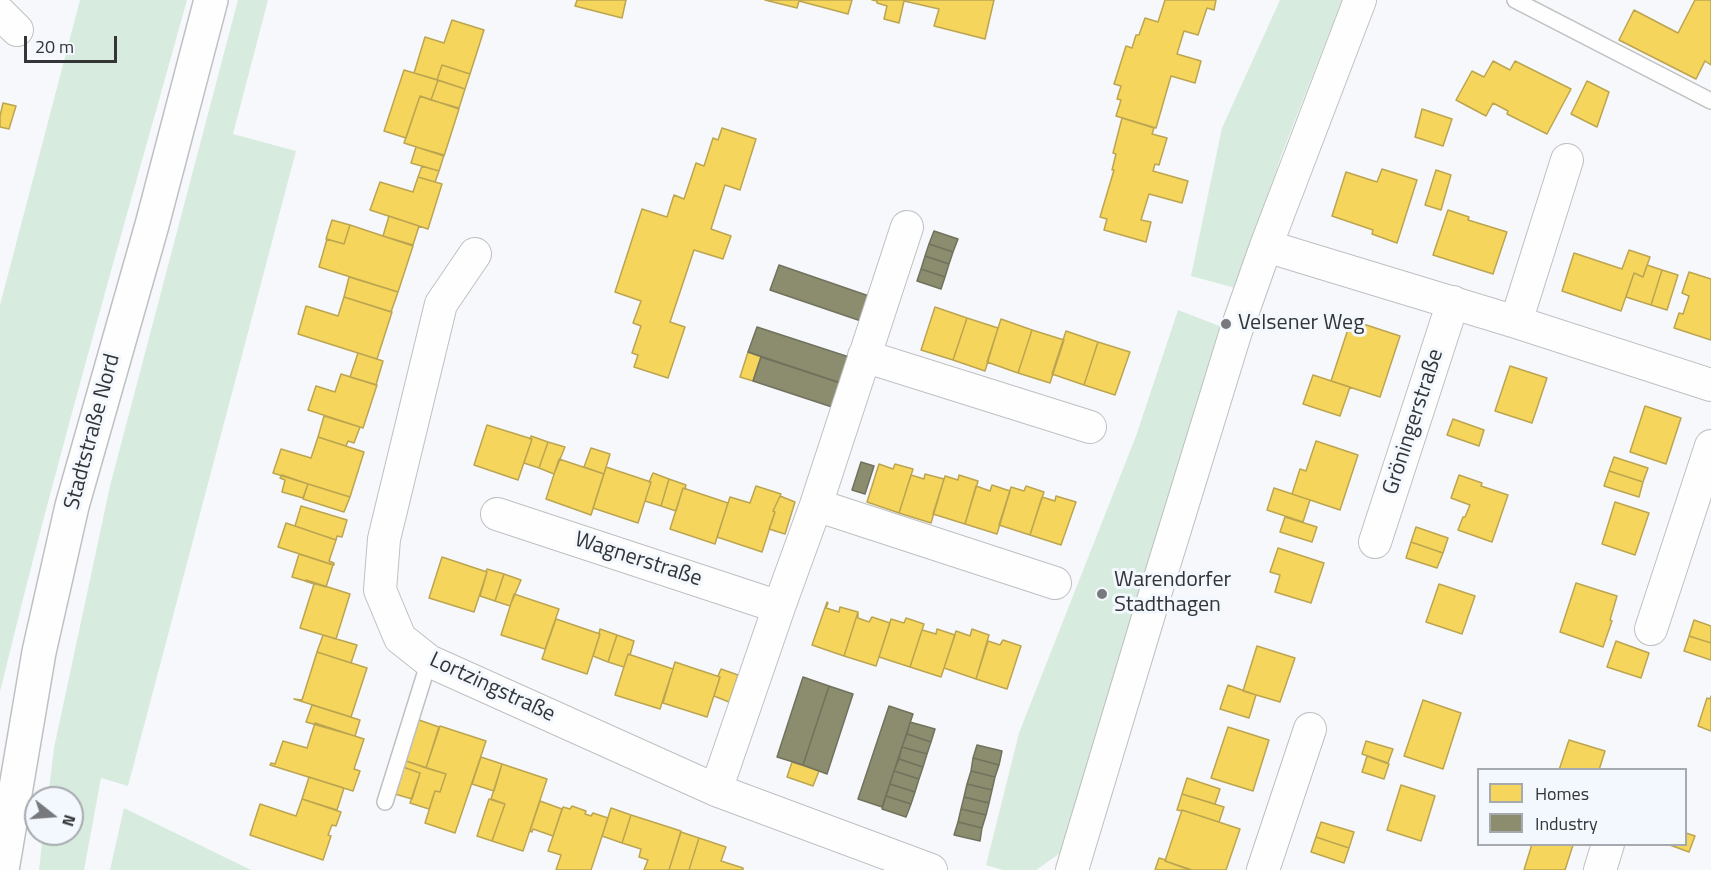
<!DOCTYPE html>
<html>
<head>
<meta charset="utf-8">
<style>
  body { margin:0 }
  #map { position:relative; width:1711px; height:870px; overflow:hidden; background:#f6f8fb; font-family:"Titillium Web",sans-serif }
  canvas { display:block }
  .legend { position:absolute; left:1477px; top:768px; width:210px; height:78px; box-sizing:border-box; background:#f3f8fe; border:2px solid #a6aaae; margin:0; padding:8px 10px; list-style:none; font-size:18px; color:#333537 }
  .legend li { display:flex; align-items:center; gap:12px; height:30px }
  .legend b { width:30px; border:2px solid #a6aaae }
  .north { position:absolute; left:24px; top:786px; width:60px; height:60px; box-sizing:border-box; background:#f3f8fe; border:2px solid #a6aaae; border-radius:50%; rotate:107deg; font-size:16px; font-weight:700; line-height:24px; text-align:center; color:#333537 }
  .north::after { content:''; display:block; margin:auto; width:21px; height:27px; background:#77797c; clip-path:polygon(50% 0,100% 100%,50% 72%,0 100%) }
  .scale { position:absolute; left:24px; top:36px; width:93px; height:27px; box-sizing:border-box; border:3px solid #333537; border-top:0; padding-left:8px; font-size:18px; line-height:21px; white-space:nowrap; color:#333537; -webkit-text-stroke:4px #f3f8fe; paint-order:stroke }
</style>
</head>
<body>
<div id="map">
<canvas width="1711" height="870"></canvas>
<ul class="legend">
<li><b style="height:16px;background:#f6d55c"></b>Homes</li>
<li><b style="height:16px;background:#8c8c6e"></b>Industry</li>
</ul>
<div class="north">N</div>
<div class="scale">20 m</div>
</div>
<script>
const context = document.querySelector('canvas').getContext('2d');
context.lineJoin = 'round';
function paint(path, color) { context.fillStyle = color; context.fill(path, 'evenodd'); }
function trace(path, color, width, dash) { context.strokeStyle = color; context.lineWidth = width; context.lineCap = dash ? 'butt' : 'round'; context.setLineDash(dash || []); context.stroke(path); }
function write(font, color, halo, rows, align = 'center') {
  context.font = font + ' "Titillium Web",sans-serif'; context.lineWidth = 6; context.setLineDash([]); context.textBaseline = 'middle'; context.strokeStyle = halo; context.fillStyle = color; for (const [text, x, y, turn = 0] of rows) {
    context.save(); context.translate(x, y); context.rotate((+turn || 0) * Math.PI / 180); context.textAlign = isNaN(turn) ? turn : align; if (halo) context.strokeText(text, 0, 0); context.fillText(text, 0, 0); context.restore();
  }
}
const green = new Path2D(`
  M80,0h107c-64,230 -131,460 -187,692v-387z
  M238,0h30l-35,134 63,17 -168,635 -27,-8 -17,92h-45l4,-36h29v-36h-24l6,-50 56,-262z
  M1280,0h62l-61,156 -42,133 -48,-13 31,-148z
  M1178,310l44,17 -156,522 -30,21h-33l-17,-5 33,-132 117,-297z
  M124,808l127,62h-141z`);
const homes = new Path2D(`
  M577,0h49l-4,18 -47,-12z
  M765,0h87l-4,14 -49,-13 -2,7z
  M872,0h122l-9,39 -51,-13 5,-17 -35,-8 -5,22 -15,-4 3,-13 -10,-3v-2z
  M1165,0h51l-2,10 -7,-2 -9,27 -14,-4 -7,23 24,7 -6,22 -24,-7 -15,52 -40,-12 5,-16 -4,-1 4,-13 -7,-2 12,-38 6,2 4,-13h3l6,-17 13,4z
  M1695,0h16v65l-6,-4 -9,18 -77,-39 15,-30 44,23z
  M452,20l32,10 -14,44 -28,-9 -5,15 -23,-7 11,-36 19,6z
  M1493,61l17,9 5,-9 56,28 -24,45 -40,-20 1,-3 -15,-8 -7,13 -30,-16 16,-29 12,6z
  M442,65l28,9 -5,15 -28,-9z
  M404,70l34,10 -7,20 -11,-4 -14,42 -22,-7z
  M438,80l27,9 -6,19 -28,-8z
  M1587,81l22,11 -12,35 -26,-13z
  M420,96l39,13 -15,47 -40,-13z
  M3,103l13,3 -7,23 -9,-2v-11z
  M1422,109l30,10 -9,27 -28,-9z
  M1122,118l32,10 -2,6 15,4 -8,27 -4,-1 -2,7 35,10 -6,22 -33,-9 -8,26 10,2 -5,20 -42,-12 3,-11 -7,-2 14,-47h-2l4,-16 -3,-1z
  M722,128l34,11 -16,51 -15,-5 -14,44 20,7 -8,23 -29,-9 -24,72 15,5 -17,51 -34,-11 4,-12 -6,-2 9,-27 -8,-3 8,-22 -26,-9 27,-83 25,8 7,-22 10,4 12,-36 8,3 9,-28 5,2z
  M416,147l28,8 -5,16 -28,-8z
  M422,166l17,5 -4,11 -17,-5z
  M1382,169l35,11 -20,63 -25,-9 1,-4 -41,-14 14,-44 31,10z
  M1436,170l15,5 -10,35 -16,-5z
  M418,177l24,7 -14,45 -58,-19 10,-28 33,10z
  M1448,210l21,7 -1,3 39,12 -14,42 -60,-19z
  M389,216l30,10 -6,19 -30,-9z
  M332,220l18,5 -6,19 -18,-5z
  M350,225l63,21 -15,46 -79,-25 8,-28 17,5z
  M1629,250l21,7 -7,20 -9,-4 -13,38 -59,-20 12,-38 48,16z
  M1647,265l15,5 -11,35 -25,-8 8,-24 9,4z
  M1662,270l16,5 -11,35 -16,-5z
  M1689,272l22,7v61l-37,-12 5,-15 4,1 6,-18 -7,-3z
  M349,277l49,15 -7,20 -47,-15z
  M344,297l48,15 -15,47 -79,-25 8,-28 32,10z
  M935,307l32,11 -14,42 -32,-10z
  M967,318l31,10 -13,43 -32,-11z
  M1001,319l31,11 -14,43 -31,-11z
  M1351,320l49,16 -20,61 -49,-16z
  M1032,330l32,10 -14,43 -32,-10z
  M1066,331l32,11 -14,43 -32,-11z
  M1098,342l32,10 -15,43 -31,-10z
  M748,352l13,5 -8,24 -13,-4z
  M358,353l25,8 -7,24 -26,-8z
  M1510,366l37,12 -15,45 -37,-12z
  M341,374l36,11 -14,43 -55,-18 8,-24 19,6z
  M1313,375l37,12 -10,29 -37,-12z
  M1645,406l36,12 -15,46 -36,-12z
  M324,416l36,11 -6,16 -6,-2 -2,5 -28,-9z
  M1453,419l31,11 -5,16 -32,-11z
  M487,425l45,14 -14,41 -44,-15z
  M531,436l17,6 -9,26 -15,-5 8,-24h-2z
  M318,437l46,15 -14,45 -77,-24 8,-24 30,9z
  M1316,441l42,14 -18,55 -48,-16 8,-25 6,2z
  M548,442l17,5 -11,27 -15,-6z
  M591,448l19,6 -6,20 -20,-7z
  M1614,457l34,11 -5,14 -34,-11z
  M559,459l45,15 -13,41 -45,-16z
  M879,464l14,5 2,-5 18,5 -14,44 -32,-11z
  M606,467l45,15 -13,41 -45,-15z
  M1609,471l34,11 -4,15 -35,-11z
  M653,473l16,6 -8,27 -16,-5 6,-19h-2z
  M925,474l19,5 -13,44 -32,-10 12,-38 13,4z
  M282,475l26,9 -5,14 -21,-6 3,-12 -5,-2z
  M959,475l19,6 -13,43 -32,-10 12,-38 13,4z
  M1459,475l23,8 -1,3 27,9 -16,47 -34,-12 5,-13h2l5,-12 -19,-7z
  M669,479l17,6 -1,4 -2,-1 -7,23 -15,-5z
  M308,484l42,13 -6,15 -41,-13z
  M992,485l18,6 -13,43 -32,-10 11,-38 14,5z
  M756,486l25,8 -8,17 2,1 -13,40 -45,-15 13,-40 20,6z
  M1026,486l18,6 -14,43 -31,-10 12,-38 13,4z
  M683,488l45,15 -13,41 -45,-15z
  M1274,488l36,12 -7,22 -36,-12z
  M780,496l15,6 -10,32 -16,-5 6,-17 -2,-1z
  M1056,496l20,6 -15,43 -31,-10 12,-38 13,4z
  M1615,502l34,11 -14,42 -33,-11z
  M301,506l46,14 -5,17 -5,-1 -1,4 -41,-14z
  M1285,517l32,10 -5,15 -32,-10z
  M286,523l50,17 -7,21 5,2v2l-56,-18z
  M1416,527l32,11 -5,15 -32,-11z
  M1411,542l32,11 -6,15 -31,-10z
  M1278,548l46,15 -13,40 -36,-11 5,-17 -10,-3z
  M299,554l34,11 -7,22 -34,-10z
  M442,557l45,15 -13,40 -45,-14z
  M487,569l17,5 -9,27 -15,-5 7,-24 -1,-1z
  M504,574l17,6 -11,26 -15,-5z
  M306,580l44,14 -14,45 -36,-11 14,-44 -9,-3z
  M1576,583l41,13 -7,24 2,1 -9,26 -43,-15z
  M1439,584l36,12 -13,38 -36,-12z
  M514,594l45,15 -14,40 -44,-14z
  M827,602l1,1 -2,5 13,4 1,-5 18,5 -14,44 -32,-11z
  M858,612v6l11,4 3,-5 18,6 -14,43 -32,-10z
  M906,618l18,6 -14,43 -31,-10 12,-38 13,4z
  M556,619l44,15 -13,40 -45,-15z
  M1694,620l17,6v17l-22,-7z
  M600,629l17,6 -9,27 -15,-6 7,-22 -1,-1z
  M937,629l18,6 -14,42 -31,-10 12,-37 14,4z
  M972,629l17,6 -13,44 -32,-11 12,-37 14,5z
  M323,635l34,10 -6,18 -34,-11z
  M617,635l17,6 -4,14 -2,-1 -4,13 -16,-5z
  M1689,636l22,7v17l-27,-9z
  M1003,640l18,6 -14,43 -31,-10 12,-38 12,4z
  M1616,641l33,12 -8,25 -34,-11z
  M1257,646l38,12 -15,44 -37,-11z
  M317,652l50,16 -16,49 -57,-18 8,1z
  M628,654l45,15 -13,40 -45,-14z
  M675,662l45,15 -13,40 -44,-14z
  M721,669l17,6 -9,27 -15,-6 6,-19 -2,-1z
  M1228,685l28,10 -7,23 -29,-9z
  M1711,696v35l-13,-5 9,-28 3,1z
  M1423,700l38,13 -18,56 -39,-13z
  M312,705l48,15 -5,16 -49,-14z
  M419,720l20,7 -13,41 -20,-7z
  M315,723l49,16 -10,30 6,2 -7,20 -83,-26 1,-2 4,1 8,-23 24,7z
  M440,726l46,15 -31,92 -30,-10 10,-32 5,1 6,-18 -20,-6z
  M1228,727l41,13 -16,51 -42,-13z
  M1569,740l36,11 -6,19h-40z
  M1366,741l27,8 -5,14 -26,-9z
  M1367,756l22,8 -5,15 -22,-7z
  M481,757l21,7 -8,27 -22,-7z
  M406,761l40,13 -6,18 -5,-1 -6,18 -19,-6 10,-30 -17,-6z
  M792,762l27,9 -6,15 -26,-9z
  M502,764l45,15 -24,72 -31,-10 13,-37 -14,-5z
  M403,767l17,6 -8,26 -17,-5z
  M309,777l35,11 -7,22 -35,-11z
  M1187,778l33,11 -5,15 -33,-10z
  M1401,785l34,11 -14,45 -34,-11z
  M1182,794l42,13 -5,15 -37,-12v1l-5,-1z
  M302,799l39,13 -5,14 -4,-1 -4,10 3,1 -8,24 -73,-25 10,-31 36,12z
  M489,799l16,5 -13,37 -15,-5z
  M540,801l22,8 -9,27 -20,-7 -1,3 -2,-1z
  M572,806l14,5 -1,3 6,2 2,-3 15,5 -17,52h-35l5,-15 -13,-4 15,-44 7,2z
  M611,808l20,7 -9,28 -20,-7z
  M1182,810l58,19 -14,41h-34l-27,-9z
  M631,815l50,16 -12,39h-25l4,-10 -9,-3 2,-8 -19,-6z
  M1321,822l33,10 -5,16 -33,-11z
  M681,832l18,6 -10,32h-20z
  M1686,833l9,3 -6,16 -22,-8h19z
  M1316,837l33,11 -5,15 -33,-11z
  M699,838l27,9 -5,14 22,7v2h-54z
  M1532,844l41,1 -8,25h-41z
  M1159,858l7,2 -1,1 25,9h-35z`);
const industry = new Path2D(`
  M934,231l24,8 -5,13 -24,-8z
  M929,244l24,8 -4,12 -24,-8z
  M925,256l24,8 -4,13 -24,-8z
  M779,265l90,31 -8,25 -91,-31z
  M921,269l24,8 -4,12 -24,-8z
  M757,327l92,30 -8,26 -93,-31z
  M761,357l79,26 -8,24 -79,-26z
  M861,462l13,4 -9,28 -13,-4z
  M803,677l26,9 -26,79 -26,-8z
  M829,686l24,8 -26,80 -24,-9z
  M889,706l24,8 -31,93 -24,-8z
  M910,722l25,7 -4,13 -24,-8z
  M907,734l24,8 -4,12 -25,-7z
  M977,745l25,6 -3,14 -26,-7z
  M902,747l25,7 -4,13 -24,-8z
  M973,758l26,7 -4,12 -24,-6z
  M899,759l24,8 -4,12 -25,-8z
  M894,771l25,8 -4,13 -25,-8z
  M971,771l24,6 -3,13 -25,-6z
  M890,784l25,8 -4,12 -25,-8z
  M967,784l25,6 -3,13 -25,-6z
  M886,796l25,8 -5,13 -24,-8z
  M964,797l25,6 -3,12 -25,-6z
  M961,809l25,6 -4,13 -24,-6z
  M958,822l24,6 -2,13 -26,-6z`);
const lane = new Path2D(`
  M1515,0l196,101
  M385,802l44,-141`);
const street = new Path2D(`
  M0,13l17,17
  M1266,246l250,76 195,63
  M475,254l-34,50 -57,235 -4,51 20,48 29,23 287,129 215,80
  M1516,322l51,-162
  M864,356l226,71
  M816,505l239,78
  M497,514l282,93
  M1375,542l78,-240
  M1651,629l60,-183
  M716,790l63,-183 37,-102 91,-278
  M1072,870l84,-279 80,-260 30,-85 94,-246
  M1263,870l47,-141
  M1600,870l8,-26`);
const secondary = new Path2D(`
  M2,870l37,-218 33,-146 80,-281 59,-225`);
const markers = [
  [1226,324,6,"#77797c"],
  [1102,594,6,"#77797c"]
];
const poiNames = [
  ["Velsener Weg",1238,324],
  ["Warendorfer",1114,581],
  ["Stadthagen",1114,606]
];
const streetNames = [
  ["Gröningerstraße",1414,422,-72],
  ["Stadtstraße Nord",93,432,-75],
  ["Wagnerstraße",638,560,18],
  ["Lortzingstraße",492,688,25]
];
paint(green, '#d7ecde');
paint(homes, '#f6d55c');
trace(homes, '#bca551', 1.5);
paint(industry, '#8c8c6e');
trace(industry, '#71725e', 1.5);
trace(lane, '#bec0c2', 18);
trace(street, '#bec0c2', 34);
trace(secondary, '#bec0c2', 36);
trace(lane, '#fefefe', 15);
trace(street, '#fefefe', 32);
trace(secondary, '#fefefe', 33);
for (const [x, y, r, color] of markers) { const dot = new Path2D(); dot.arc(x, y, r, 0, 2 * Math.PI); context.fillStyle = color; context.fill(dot); trace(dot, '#f3f8fe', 2); }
write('22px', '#333537', '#f3f8fe', poiNames, 'left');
write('22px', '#333537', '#f3f8fe', streetNames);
</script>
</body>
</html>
